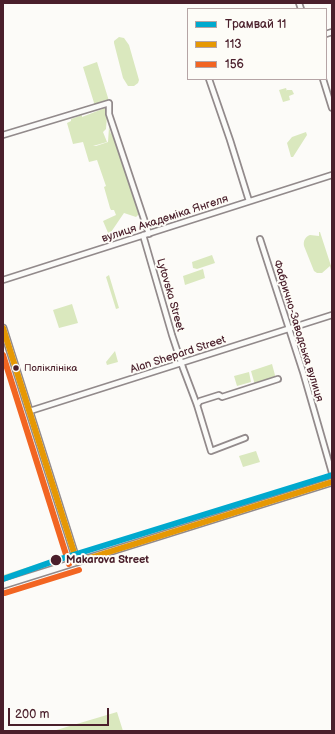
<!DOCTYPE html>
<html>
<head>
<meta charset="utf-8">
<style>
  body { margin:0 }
  #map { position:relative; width:335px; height:734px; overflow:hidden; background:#fcfbf8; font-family:"Balsamiq Sans",sans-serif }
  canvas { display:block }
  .frame { position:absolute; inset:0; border:4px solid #4a1f2b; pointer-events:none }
  .legend { position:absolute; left:187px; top:8px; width:140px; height:72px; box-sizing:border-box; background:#fdfcf7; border:1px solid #b5a4a5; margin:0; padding:5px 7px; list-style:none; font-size:12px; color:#4a1f2b }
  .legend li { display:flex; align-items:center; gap:8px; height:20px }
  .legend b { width:20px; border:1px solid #b5a4a5 }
  .scale { position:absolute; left:8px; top:708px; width:101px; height:18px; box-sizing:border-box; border:2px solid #4a1f2b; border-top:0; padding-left:5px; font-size:12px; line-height:14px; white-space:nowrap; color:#4a1f2b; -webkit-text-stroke:3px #fdfcf7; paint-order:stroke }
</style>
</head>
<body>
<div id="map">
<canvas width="335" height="734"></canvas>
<div class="frame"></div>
<ul class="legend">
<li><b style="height:5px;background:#00a9ce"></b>Трамвай 11</li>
<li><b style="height:5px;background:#e69804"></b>113</li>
<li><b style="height:5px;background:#f26522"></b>156</li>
</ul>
<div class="scale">200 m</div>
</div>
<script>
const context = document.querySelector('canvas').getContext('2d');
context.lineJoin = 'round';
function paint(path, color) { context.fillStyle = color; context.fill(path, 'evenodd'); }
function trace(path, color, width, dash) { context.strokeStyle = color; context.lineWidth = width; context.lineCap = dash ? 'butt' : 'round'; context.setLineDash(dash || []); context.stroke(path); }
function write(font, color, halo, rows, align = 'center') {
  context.font = font + ' "Balsamiq Sans",sans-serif'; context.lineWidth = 4; context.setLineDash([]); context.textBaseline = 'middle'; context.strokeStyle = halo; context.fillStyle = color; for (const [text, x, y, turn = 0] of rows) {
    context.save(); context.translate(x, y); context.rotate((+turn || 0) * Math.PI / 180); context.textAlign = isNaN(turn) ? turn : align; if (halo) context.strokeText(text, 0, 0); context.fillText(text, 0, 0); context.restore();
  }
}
const green = new Path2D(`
  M119,37l5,1 5,7 10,35 -1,3 -4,3h-6l-5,-8 -9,-35v-2z
  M97,62l12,39 -14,5 -12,-39z
  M286,88l1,3v-1h5l2,4 -5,2 1,4 -7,2 -4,-12z
  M105,108l2,8 -1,13 -3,3 4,10 -14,4h3l12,-4 1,-15 2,7 1,-1 3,6 24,75 -3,3 -12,-4 -15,22 -6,-14 13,-6 -2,-5h-3l-1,-2 -6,-21 2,-1 -9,-26 -8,2 -6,-20 -10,2 -6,-21 4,-2v-2l11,-4v2z
  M306,132l1,3 -14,22h-2l-4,-14 5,-6z
  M319,232h1l12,37v5l-2,-8 -8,7h-5l-3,-2 -10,-25c-1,-5 1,-9 6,-11l9,1z
  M212,255l3,8 -18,6 -4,-1 -1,-6z
  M203,269l2,9 -20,7 -2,-9z
  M109,275l10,33 -3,1 -10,-32z
  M72,304l6,19 -19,5 -6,-18z
  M115,351l3,11 -11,3 -1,-3z
  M272,364l4,15 -21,6 -4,-14z
  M249,372l2,10 -14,4 -3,-10z
  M256,451l4,11 -17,5 -4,-11z
  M57,558l1,1 -55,18v-2z
  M117,712l6,19h-70z`);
const minor = new Path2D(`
  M299,3l2,6
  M326,34l6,-2
  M209,79l21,61 19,61
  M323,79l9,29
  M3,135l106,-32v11l40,120
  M143,235l29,100 11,33 14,37 14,46 34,-13
  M260,239l43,133 29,101
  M3,280l329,-105
  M197,405l3,-4 19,-6 3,2 56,-18
  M30,411l302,-96`);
const major = new Path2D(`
  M3,328l74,234
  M3,585l329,-103`);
const bus1 = new Path2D(`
  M3,328l74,234
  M77,562l255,-80`);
const bus2 = new Path2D(`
  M3,355l66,209
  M5,593l74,-23`);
const tram1 = new Path2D(`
  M3,579l54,-19 275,-85`);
const markers = [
  [16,368,3.5,"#4a1f2b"],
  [56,560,6,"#4a1f2b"]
];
const busNames = [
  ["Поліклініка",24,368]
];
const streetNames = [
  ["вулиця Академіка Янгеля",165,219,-18],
  ["Lytovska Street",170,295,74],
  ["Фабрично-Заводська вулиця",298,331,73],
  ["Alan Shepard Street",178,355,-18]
];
const stopNames = [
  ["Makarova Street",66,560]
];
paint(green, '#dae8be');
trace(minor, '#928a8b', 8);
trace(major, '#928a8b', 9);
trace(minor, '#fbfbf9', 4.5);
trace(major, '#fbfbf9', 6);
trace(bus1, '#e69804', 6);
trace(bus2, '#f26522', 6);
trace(tram1, '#00a9ce', 6);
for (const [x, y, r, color] of markers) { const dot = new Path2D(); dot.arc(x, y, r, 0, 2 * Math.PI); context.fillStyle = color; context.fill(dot); trace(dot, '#fdfcf7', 1.5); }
write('10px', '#4a1f2b', '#fdfcf7', busNames, 'left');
write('11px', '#4a1f2b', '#fdfcf7', streetNames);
write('bold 11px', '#4a1f2b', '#fdfcf7', stopNames, 'left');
</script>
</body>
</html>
